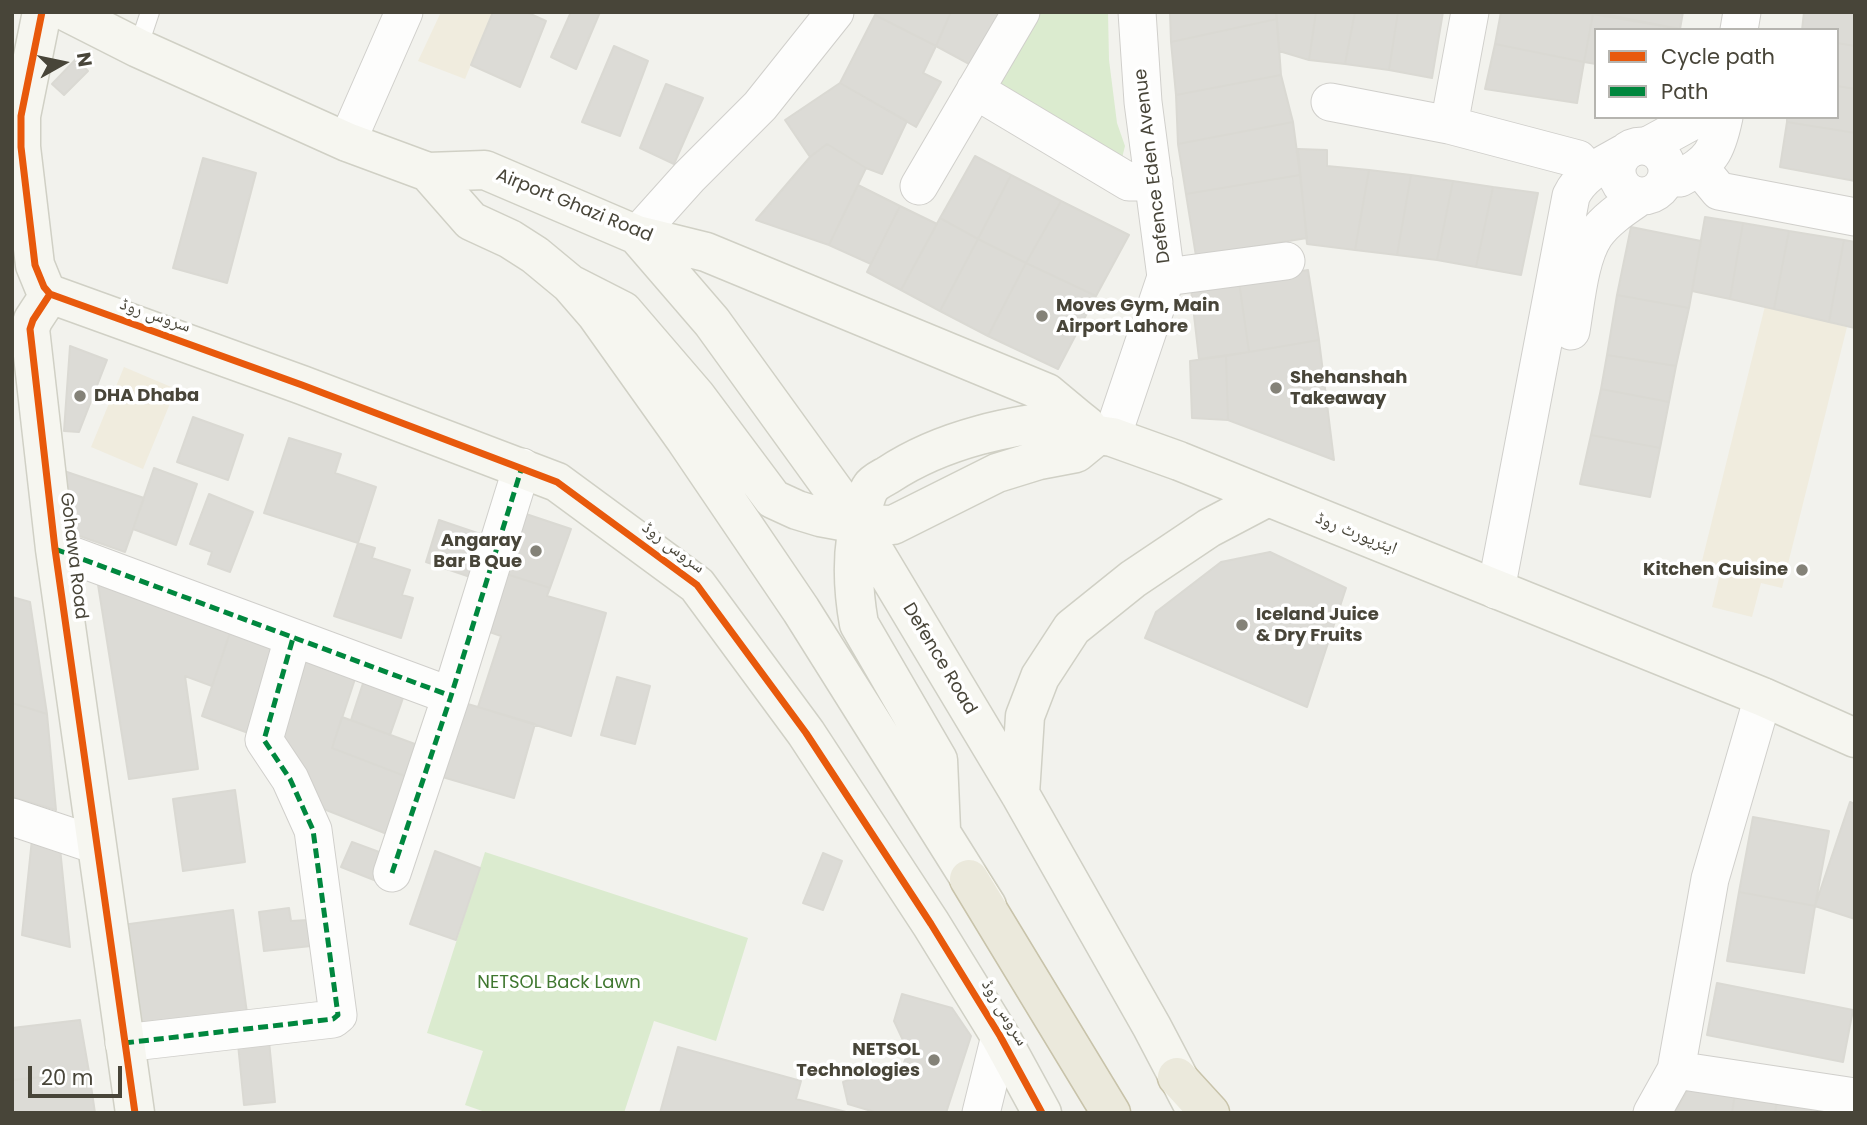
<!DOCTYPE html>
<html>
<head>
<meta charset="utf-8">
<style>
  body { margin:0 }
  #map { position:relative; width:1867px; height:1125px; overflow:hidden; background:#f2f2ed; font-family:Poppins,sans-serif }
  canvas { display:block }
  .frame { position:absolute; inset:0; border:14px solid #484539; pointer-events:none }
  .legend { position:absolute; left:1594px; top:28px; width:245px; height:91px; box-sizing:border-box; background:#fff; border:2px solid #b6b5b0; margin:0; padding:9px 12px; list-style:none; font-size:21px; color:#484539 }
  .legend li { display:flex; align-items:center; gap:14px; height:35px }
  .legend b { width:35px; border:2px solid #b6b5b0 }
  .north { position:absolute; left:28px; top:28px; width:70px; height:70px; -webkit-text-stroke:5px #fff; paint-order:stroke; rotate:81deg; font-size:19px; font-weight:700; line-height:28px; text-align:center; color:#484539 }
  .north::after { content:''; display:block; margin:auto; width:24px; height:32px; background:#484539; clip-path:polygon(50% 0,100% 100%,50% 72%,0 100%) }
  .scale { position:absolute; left:28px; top:1066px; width:94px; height:32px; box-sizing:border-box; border:4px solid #484539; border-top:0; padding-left:9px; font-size:21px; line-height:24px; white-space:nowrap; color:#484539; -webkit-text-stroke:5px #fff; paint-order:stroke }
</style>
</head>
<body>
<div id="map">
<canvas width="1867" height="1125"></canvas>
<div class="frame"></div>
<ul class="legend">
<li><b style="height:9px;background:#e8590c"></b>Cycle path</li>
<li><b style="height:9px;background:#00873e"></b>Path</li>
</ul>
<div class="north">N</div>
<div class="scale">20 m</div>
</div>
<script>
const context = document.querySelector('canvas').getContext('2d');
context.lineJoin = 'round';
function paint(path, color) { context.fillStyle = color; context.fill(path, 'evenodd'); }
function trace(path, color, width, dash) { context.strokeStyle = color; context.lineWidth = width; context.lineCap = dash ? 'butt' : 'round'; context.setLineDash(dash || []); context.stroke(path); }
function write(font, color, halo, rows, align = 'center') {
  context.font = font + ' Poppins,"Noto Naskh Arabic",sans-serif'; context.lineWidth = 7; context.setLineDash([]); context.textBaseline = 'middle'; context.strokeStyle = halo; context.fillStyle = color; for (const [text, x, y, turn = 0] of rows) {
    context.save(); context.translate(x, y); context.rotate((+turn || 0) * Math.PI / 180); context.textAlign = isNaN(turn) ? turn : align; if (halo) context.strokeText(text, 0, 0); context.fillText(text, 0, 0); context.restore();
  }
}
const commercial = new Path2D(`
  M441,12h52l-28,67 -47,-18z
  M1765,306l82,21 -65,261 -21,-5 -9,34 -40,-10 9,-37 -20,-5z
  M124,367l52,22 -33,80 -52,-22z`);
const green = new Path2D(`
  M1033,12h75l1,48 8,63 8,23 -3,12 -129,-70z
  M485,852l263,86 -32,103 -62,-20 -30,92h-136l-23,-8 18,-54 -56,-18z`);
const building = new Path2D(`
  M493,12h33l20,9 -26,66 -49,-22z
  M571,12h29l-24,57 -25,-12z
  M877,12h74l-15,34 -61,-31z
  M951,12h47l12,7 -26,53 -48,-26z
  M1170,12h106l1,7 -106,23z
  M1276,12h40l-7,48 -30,-9z
  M1316,12h39l-10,52 -36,-4z
  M1355,12h43l-9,58 -44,-6z
  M1398,12h45l-11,66 -43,-8z
  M1501,12l92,2 -9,48 -89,-18z
  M1593,12h90l-3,17z
  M1804,12h51v34l-18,-3v-13h-35z
  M1593,14l87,15v1h-84v34l-12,-2z
  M875,15l61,31 -13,27 18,9 -25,45 -76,-44z
  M1277,19l4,56 -105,20 -5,-53z
  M1837,43l18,3v43l-18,-3z
  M1495,44l89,18 -7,41 -92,-14z
  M614,46l34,15 -28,75 -38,-14z
  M76,59l12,12 -24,24 -12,-11z
  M1281,75l12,47 -115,22 -2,-49z
  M840,83l67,38 -25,53 -16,-6 -39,-24 -17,13 -25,-37z
  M666,84l37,14 -29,66 -34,-16z
  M1837,86l18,3v44l-68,-11v-5h50z
  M1293,122l7,53 -114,19 -8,-50z
  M1787,122l68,11v48l-75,-14z
  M827,144l39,24 -37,77 -73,-25 54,-63z
  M1298,149l29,1v16l42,4 -14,80 -48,-6z
  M975,156l36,19 -33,64 -38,-21z
  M203,158l53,15 -29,110 -54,-15z
  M1369,170l42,5 -14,80 -42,-5z
  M1011,175l50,26 -35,62 -48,-24z
  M1300,175l7,63 -111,18 -10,-62z
  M1411,175l42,6 -16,79 -40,-5z
  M1453,181l40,6 -17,80 -39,-7z
  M858,185l42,21 -29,58 -42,-19z
  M1493,187l45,6 -17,82 -45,-8z
  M1061,201l68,34 -33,61 -70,-33z
  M900,206l37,18 -36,66 -34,-18z
  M1705,217l38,6 -13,76 -38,-8z
  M940,218l38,21 -38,72 -39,-21z
  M1743,223l46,8 -15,78 -44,-10z
  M1631,227l70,14 -12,67 -72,-13z
  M1789,231l55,9 -15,82 -55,-13z
  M978,239l48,24 -38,73 -48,-25z
  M1844,240l11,2v86l-26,-6z
  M1026,263l70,33 -38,73 -70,-33z
  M1308,270l11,70 -70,12 -10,-70z
  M1239,282l10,70 -50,7 -8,-70z
  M1617,295l72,13 -13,58 -69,-11z
  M1319,340l15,120 -106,-40 -2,-64z
  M70,346l37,14 -28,72 -15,-1z
  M1607,355l69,11 -7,36 -68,-13z
  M1226,356l2,64 -36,-2 -2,-57z
  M1601,389l68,13 -9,46 -69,-13z
  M193,417l50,18 -15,45 -51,-18z
  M1591,435l69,13 -10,49 -70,-13z
  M289,438l52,16 -6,19 41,14 -18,56 -94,-30z
  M154,468l43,16 -21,61 -43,-16z
  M61,470l83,28 -19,54 -57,-20z
  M209,494l44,18 -23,60 -22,-8 4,-12 -22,-8z
  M520,512l51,17 -21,59 -47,-15z
  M439,520l56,19 -13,42 -56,-19z
  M358,543l17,5 -3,10 38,12 -8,25 11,3 -12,40 -67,-22z
  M1270,552l76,36 -39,119 -162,-69 11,-26 65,-50z
  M96,572l139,46 -23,68 -27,-10 13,93 -69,10z
  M503,573l47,15 -3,8 59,17 -35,123 -93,-29 23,-71 -17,-6z
  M12,597l18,5 17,112 -35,-11z
  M235,618l50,18 -34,98 -49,-18z
  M306,660l51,13 -25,75 78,30 -23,56 -76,-30 -33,-57z
  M368,668l41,13 -19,54 -39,-15z
  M617,677l33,9 -15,58 -34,-9z
  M461,702l74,22 -21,74 -75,-22z
  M12,703l35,11 9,96 -44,-13z
  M342,717l81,30 -13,31 -78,-30z
  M235,790l10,72 -62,9 -10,-72z
  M1850,802l5,2v115l-40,-13z
  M1753,817l76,14 -14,75 -76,-14z
  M32,839l28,9 10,99 -48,-12z
  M352,842l38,14 -11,26 -38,-15z
  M435,851l45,17 -24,72 -46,-16z
  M823,853l19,8 -19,49 -20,-7z
  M1739,892l76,14 -11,67 -77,-12z
  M289,908l2,13 17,-1 3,26 -47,5 -5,-39z
  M233,910l14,103 -110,16 -15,-104z
  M1717,983l136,27 -10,52 -136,-27z
  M902,994l50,14 19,28 -25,77h-68l-30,-9 -5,-22 35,-12 21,7 9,-26 -14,-30z
  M80,1020l9,52 -77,8v-52z
  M269,1041l6,61 -31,3 -6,-61z
  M678,1047l123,34 -5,18 54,14h-190z
  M89,1072l6,41h-83v-33z
  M1697,1074l40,7 -5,32h-58z
  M1737,1081l42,7 -4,25h-43z
  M1779,1088l75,25h-79z`);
const lane = new Path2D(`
  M138,48l12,-36`);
const street = new Path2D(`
  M1739,30l3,-18
  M975,90l154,92h25
  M1330,102l119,23 129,34 11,13
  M1449,125l21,-113
  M347,142l57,-130
  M1647,146l53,-29
  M1617 171a25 25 0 1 1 50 0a25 25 0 1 1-50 0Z
  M1700,168l19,23 136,26
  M1680,178c31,-16 37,-27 44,-61
  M919,186l102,-174
  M637,235l52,-58 71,-71 75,-94
  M1166,277l120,-16
  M1571,331c5,-28 8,-72 24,-96 11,-16 30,-28 46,-39
  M1112,437l54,-160 -23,-175 -6,-90
  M55,549l396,147
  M1496,590l75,-394c11,-23 32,-31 53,-43
  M12,817l84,28
  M392,873l59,-177 71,-229
  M124,1043l209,-24 5,-4 -25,-185 -23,-51 -26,-39 29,-102
  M1676,1070l179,27
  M981,1113l19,-77
  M1652,1113l24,-43 34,-191 53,-182`);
const secondary = new Path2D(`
  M42,12l-21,104v31l14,118 9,22 6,7 -17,26 -3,9 25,220 80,564
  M67,12l71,36 209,94 81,30 57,-2 152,65 69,17 341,141 30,25
  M428,172l43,49 39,18 25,16 35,29 26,30 89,125 116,171 186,296
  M637,235l75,87 146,202 162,270 132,233 42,80
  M570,284l53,27 73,85 77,103 24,11 23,7 38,7 35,1 104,-52 42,-13 37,-7 22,-18 14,2 67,24 584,236 92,41
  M50,294l252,91 255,97 140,103 109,148 125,191 69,112 42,77
  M1020,794l5,-78 15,-39 32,-49 61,-49 76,-51 57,-30
  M941,830l-3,-70 -79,-136c-7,-39 -8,-79 4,-117 2,-6 4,-15 8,-20 3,-5 12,-9 17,-12 56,-37 124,-50 189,-57l10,8`);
const highway = new Path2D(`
  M969,879l142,234
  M1177,1077l33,36`);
const quiet = new Path2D(`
  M55,549l396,147
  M392,873l59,-177 71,-229
  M124,1043l209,-24 5,-4 -25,-185 -23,-51 -26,-39 29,-102`);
const cycleway = new Path2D(`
  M42,12l-21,104v31l14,118 9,22 6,7 -17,26 -3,9 25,220 80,564
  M50,294l252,91 255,97 140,103 109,148 125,191 69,112 42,77`);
const markers = [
  [1042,316,7,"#848278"],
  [1276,388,7,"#848278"],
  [80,396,7,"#848278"],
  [536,551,7,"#848278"],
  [1802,570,7,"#848278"],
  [1242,625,7,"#848278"],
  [934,1060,7,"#848278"]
];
const streetNames = [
  ["Defence Eden Avenue",1153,166,-97],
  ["Airport Ghazi Road",574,206,22],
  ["سروس روڈ",155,316,19],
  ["ایئرپورٹ روڈ",1356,534,22],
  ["سروس روڈ",673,548,37],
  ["Gohawa Road",73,556,83],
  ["Defence Road",939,659,59],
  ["سروس روڈ",1004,1013,59]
];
const poiNames = [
  ["Moves Gym, Main",1056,306],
  ["Airport Lahore",1056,327],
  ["Shehanshah",1290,378],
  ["Takeaway",1290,399],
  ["DHA Dhaba",94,396],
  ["Angaray",522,541,"right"],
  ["Bar B Que",522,562,"right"],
  ["Kitchen Cuisine",1788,570,"right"],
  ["Iceland Juice",1256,615],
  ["& Dry Fruits",1256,636],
  ["NETSOL",920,1050,"right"],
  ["Technologies",920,1071,"right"]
];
const parkNames = [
  ["NETSOL Back Lawn",559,983]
];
paint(commercial, '#f0ecde');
paint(green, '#dbebcf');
paint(building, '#dcdbd6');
trace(building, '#dad9d3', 2);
trace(lane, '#d0cfcb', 20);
trace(street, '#d0cfcb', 39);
trace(secondary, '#d0d0c5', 41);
trace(highway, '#c8c3aa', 41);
trace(lane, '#fdfdfc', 18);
trace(street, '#fdfdfc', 37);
trace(secondary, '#f6f6f0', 38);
trace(highway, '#ebe9dc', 38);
trace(quiet, '#00873e', 5, [10, 5]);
trace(cycleway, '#e8590c', 7);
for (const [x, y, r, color] of markers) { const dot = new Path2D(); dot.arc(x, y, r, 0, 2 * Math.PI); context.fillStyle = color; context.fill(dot); trace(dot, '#fff', 2.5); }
write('18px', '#484539', '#fff', streetNames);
write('bold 18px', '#484539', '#fff', poiNames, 'left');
write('18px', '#3f772f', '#fff', parkNames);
</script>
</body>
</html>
